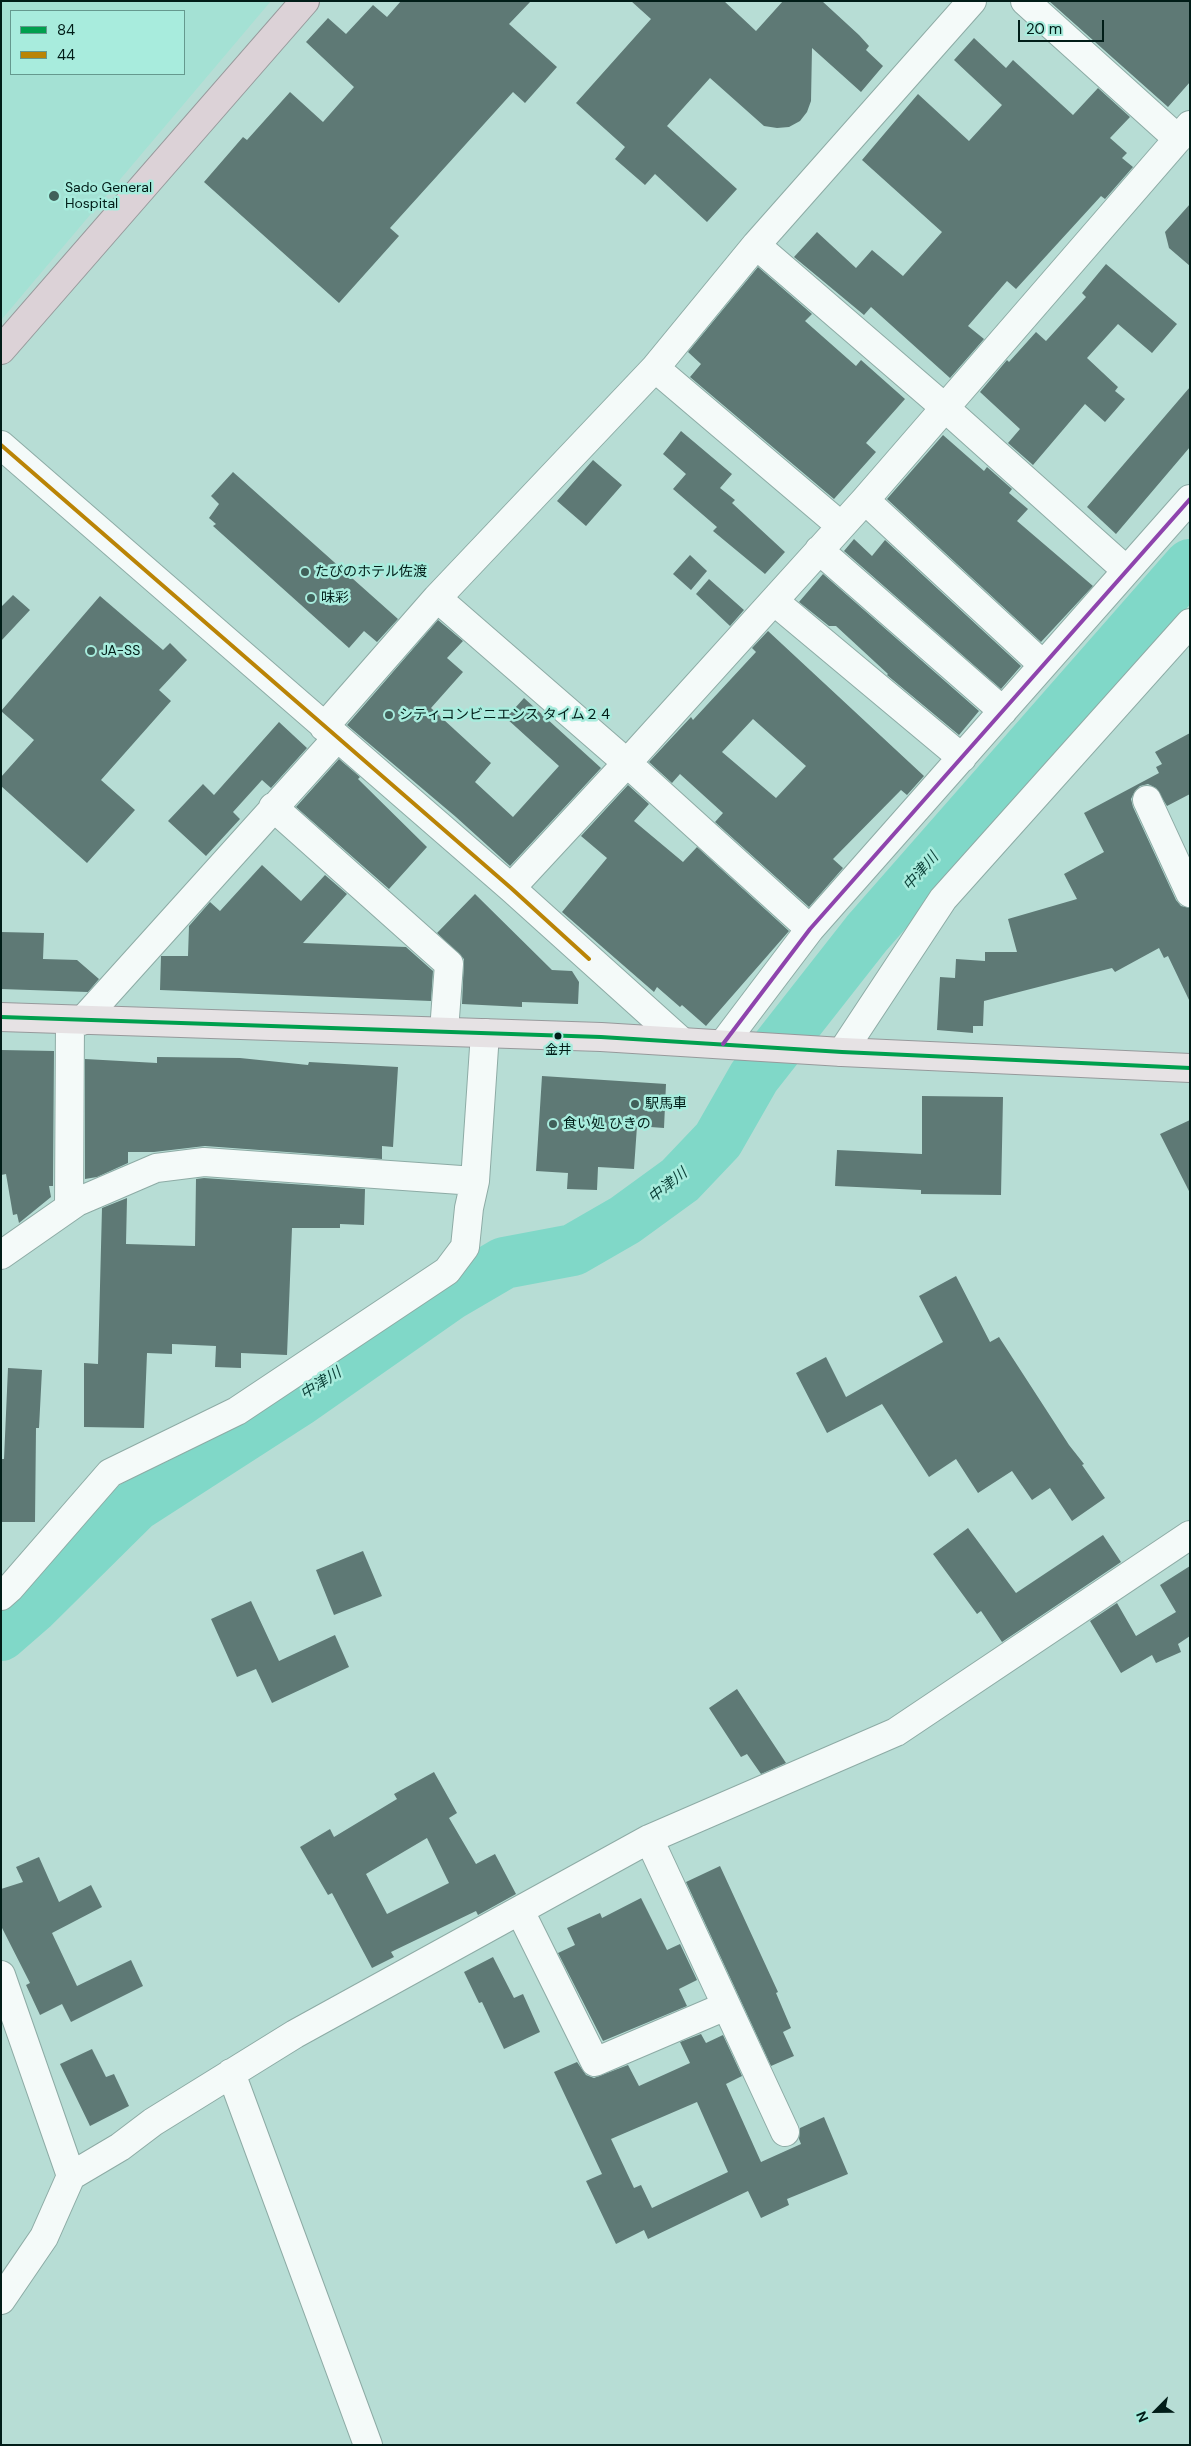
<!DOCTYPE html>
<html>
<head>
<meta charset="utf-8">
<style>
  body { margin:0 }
  #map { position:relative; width:1191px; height:2446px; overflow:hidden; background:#b7ddd5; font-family:"DM Sans",sans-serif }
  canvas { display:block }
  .frame { position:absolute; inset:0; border:2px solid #011d18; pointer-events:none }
  .legend { position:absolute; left:10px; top:10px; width:175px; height:65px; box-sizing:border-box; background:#a8ecdd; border:1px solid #65998e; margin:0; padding:6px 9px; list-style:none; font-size:15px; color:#011d18 }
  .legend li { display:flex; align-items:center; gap:10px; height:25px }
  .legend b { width:25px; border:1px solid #65998e }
  .north { position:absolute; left:1131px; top:2386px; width:50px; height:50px; -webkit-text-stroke:4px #a8ecdd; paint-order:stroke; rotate:247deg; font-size:14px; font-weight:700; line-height:20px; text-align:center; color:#011d18 }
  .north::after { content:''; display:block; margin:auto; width:18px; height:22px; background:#011d18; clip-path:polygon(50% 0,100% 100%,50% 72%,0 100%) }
  .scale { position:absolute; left:1018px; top:20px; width:86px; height:22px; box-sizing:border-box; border:2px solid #011d18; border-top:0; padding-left:6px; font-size:15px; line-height:18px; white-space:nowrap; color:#011d18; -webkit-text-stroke:4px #a8ecdd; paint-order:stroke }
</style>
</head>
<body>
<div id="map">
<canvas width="1191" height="2446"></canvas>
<div class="frame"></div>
<ul class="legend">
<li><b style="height:6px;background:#009f4e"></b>84</li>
<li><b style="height:6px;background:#ba8406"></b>44</li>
</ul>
<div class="north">N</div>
<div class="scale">20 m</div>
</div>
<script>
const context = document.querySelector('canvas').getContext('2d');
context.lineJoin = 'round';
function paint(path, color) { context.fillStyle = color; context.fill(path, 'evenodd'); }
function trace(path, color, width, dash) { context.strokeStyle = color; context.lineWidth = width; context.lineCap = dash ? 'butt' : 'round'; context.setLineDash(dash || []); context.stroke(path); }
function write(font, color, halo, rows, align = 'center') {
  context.font = font + ' "DM Sans","Noto Sans JP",sans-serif'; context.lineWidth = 5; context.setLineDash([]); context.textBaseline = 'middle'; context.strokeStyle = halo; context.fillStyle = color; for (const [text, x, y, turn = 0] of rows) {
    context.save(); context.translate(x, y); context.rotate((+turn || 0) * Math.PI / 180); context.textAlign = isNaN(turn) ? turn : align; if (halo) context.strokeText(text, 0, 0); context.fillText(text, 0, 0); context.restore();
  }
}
const built = new Path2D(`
  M1,1h270l-269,318 -1,-1zM11,11h173v63h-173z`);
const river = new Path2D(`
  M1,1635l31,-27 103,-102 163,-105 153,-107 53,-31 69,-13 52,-30 55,-40 38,-40 36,-63 113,-144 323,-368`);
const building = new Path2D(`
  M401,1h130l-22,23 48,43 -32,36 -12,-11 -123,136 9,8 -60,67 -135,-121 39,-45 4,3 43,-48 33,30 31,-35 -48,-45 22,-24 18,16 27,-29 14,12z
  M631,1h93l32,30 27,-30h39l37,34 10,11 -3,4 17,16 -22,26 -49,-44 -1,53 -4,11 -7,9 -11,6 -12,1 -13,-2 -54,-48 -43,48 70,63 -30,33 -52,-48 -10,11 -30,-26 10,-12 -49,-44 75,-84z
  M1049,1h141v81l-22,25z
  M974,38l32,30 7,-8 60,55 25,-27 32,29 -20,21 17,15 -5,5 11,9 -28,32 -4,-3 -85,93 -9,-8 -39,45 16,13 -34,39 -79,-71 -7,8 -70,-58 23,-25 39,36 16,-18 31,26 39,-44 -80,-72 56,-66 51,47 33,-36 -48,-45z
  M1190,204v62l-21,-18 -4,-16z
  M1106,264l71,60 -25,29 -34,-29 -31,34 31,29 -3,4 10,8 -20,23 -20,-18 -52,61 -25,-22 12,-14 -40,-37 27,-32 2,2 27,-30 10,9 40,-44 -4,-4z
  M758,267l54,47 -7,7 51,45 5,-6 44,39 -39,44 10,9 -42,47 -144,-122 11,-13 -13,-12z
  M1190,387v60l-74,87 -29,-27z
  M681,431l51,43 -12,14 15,12 -3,3 53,49 -20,22 -52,-43 4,-4 -44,-38 13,-15 -23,-20z
  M943,435l41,36 3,-4 25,22 -3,4 19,16 -11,12 76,65 -52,56 -154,-143z
  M593,460l29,25 -36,41 -29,-25z
  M233,472l165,147 -21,23 -13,-11 -15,17 -136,-122 3,-2 -7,-6 10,-14 -8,-8z
  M854,539l18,17 13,-16 136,126 -20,23 -157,-138z
  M690,555l17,16 -16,19 -18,-16z
  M823,574l156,137 -20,24 -72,-60 1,-1 -52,-48h-7l-30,-24z
  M709,579l35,31 -14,16 -34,-32z
  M13,595l17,15 -29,31v-34z
  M100,596l63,54 7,-7 17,17 -28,30 12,11 -70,79 34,30 -48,53 -86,-77v-9l33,-37 -33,-29z
  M438,620l25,21 -16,17 16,14 -32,36 60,55 -16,19 38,35 46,-51 -53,-48 18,-20 77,70 -91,98 -54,-49 -109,-92z
  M768,631l156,145 -17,19 -6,-5 -68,69 10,9 -34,39 -94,-85 8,-9 -43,-39 -8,9 -23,-21 42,-45 2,3 63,-68 -4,-4zM753,719l53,47 -30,32 -54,-46z
  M279,722l28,26 -36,40 -9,-8 -29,32 7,7 -34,37 -38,-35 35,-37 11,11z
  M1190,733v61l-23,12 -11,-18 -8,-4 -8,2 -5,5 -4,8 2,8 43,93 5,6 9,2v94l-22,-46 -4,2 -5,-10 -44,24 -3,-4 -128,33 -1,25h-10v7l-36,-3 3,-53 15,1 1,-19 29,2v-9h32l-9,-33 69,-20 -13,-25 40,-22 -20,-39 75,-40 -3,-6 6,-3 -7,-12z
  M339,759l21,18 -2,2 69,68 -38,42 -93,-82z
  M628,785l21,19 -15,17 49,41 14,-15 92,84 -83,95 -24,-21 -2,2 -23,-20 -3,5 -92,-80 45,-54 -26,-22z
  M262,865l39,36 24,-26 22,19 -44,49 103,4 27,24 -2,30 -271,-11 1,-34h27l1,-30 21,-24 10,9z
  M475,894l77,76 20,1 7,11 -1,22 -56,-2v5l-60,-3 2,-45 -27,-26z
  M1,932l43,1 -1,26 34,1 22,19 -11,13 -87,-3z
  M1,1050l53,1 -1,135h-4l2,11 -32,26 -2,-9 -4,1 -7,-41 -5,1z
  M157,1057l83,1 68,7 1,-3 89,5 -5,80 -11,-1v13l-177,-13 -51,6h-26v11l-31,14 -12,2v-120l72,4z
  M542,1076l124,8 -2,44 -27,-2 -3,43 -36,-2 -1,23 -30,-1 1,-16 -32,-2z
  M922,1096l81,1 -2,98 -80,-1v-4l-86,-4 2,-36 85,4z
  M1190,1120v73l-30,-59z
  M204,1178l161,11 -1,36 -24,-1v4h-48l-5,127 -46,-2v15l-26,-1 1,-21 -44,-2v10l-25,-1 -3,75 -60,-1v-64l14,1 4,-156 25,-10 -1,46 69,2 1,-67z
  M956,1276l34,66 9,-5 70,108 15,19 -2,1 23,33 -33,23 -22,-33 -18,12 -20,-29 -34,22 -22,-34 -27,18 -47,-73 -55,29 -31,-60 30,-16 20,40 97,-55 -24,-46z
  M8,1368l34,2 -3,58h-3l-1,94h-34v-63h3z
  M968,1528l48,65 87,-58 18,27 -119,80 -21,-31 -4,3 -44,-60z
  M363,1551l19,45 -48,19 -18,-45z
  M1190,1566v70l-12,8 3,8 -25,11 -4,-8 -31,18 -31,-52 27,-18 19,33 40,-24 -16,-27z
  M251,1601l28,60 56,-26 14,32 -77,36 -16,-34 -19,8 -26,-58z
  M737,1689l49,74 -25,11 -14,-20 -6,3 -32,-49z
  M434,1772l23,41 -8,5 27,46 19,-10 21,40 -38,21 -2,-4 -85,41 3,5 -22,11 -40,-75 -4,2 -28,-48 30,-18 4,8 63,-38 -3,-5zM427,1838l22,45 -62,31 -21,-40z
  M39,1857l20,45 32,-17 11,22 -50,26 25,53 54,-26 12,26 -72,36 -9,-18 -22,11 -14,-30 4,-2 -29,-57v-37l22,-7 -7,-15z
  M720,1866l58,126 -2,1 15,35 -8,4 11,24 -23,10 -85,-184z
  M641,1898l26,52 13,-6 17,36 -18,9 8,17 -84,35 -45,-88 17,-8 -8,-17 33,-15 2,5z
  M493,1957l21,41 9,-4 17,38 -36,17 -22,-47 -3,1 -15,-31z
  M701,2034l5,9 17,-8 19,41 -16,8 35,78 40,-18 -2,-5 1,-11 24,-11 24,57 -61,25 2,6 -28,13 -13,-27 -100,48 -4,-9 -28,14 -30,-63 16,-7 -48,-102 23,-10 9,13 8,3 34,-13 11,21 51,-23 -10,-21zM697,2102l31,70 -76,36 -11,-23 -7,3 -23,-49z
  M92,2049l14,28 8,-3 15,32 -39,20 -30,-62z`);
const minor = new Path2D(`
  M972,1l-216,244 188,162 182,163
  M1025,1l153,138
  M655,368l186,158
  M1,445l510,443 170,153
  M865,500l177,164
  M819,550l184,161
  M437,598l190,165 183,166
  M774,601l188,157
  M324,727l113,-129 218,-230 101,-123
  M1147,800l43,93
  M273,807l176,157 -5,67
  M511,888l116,-125 238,-263 325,-375
  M82,1021l255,-283
  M723,1044l87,-115 380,-430
  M842,1052l101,-153 247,-276
  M69,1207l1,-187
  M1,1255l76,-53 79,-34 48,-6 271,19
  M1,1596l9,-8 100,-115 127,-62 210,-140 18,-24 4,-39 6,-27 10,-148
  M649,1839l136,293
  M520,1911l75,151 131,-56
  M1,1975l70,201
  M231,2073l137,372
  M1,2300l43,-63 27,-61 49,-29 33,-25 142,-88 354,-195 247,-107 294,-197`);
const major = new Path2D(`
  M1,1017l600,20 241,15 348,16`);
const highway = new Path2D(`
  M1,350l304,-349`);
const bus1 = new Path2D(`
  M1,1017l600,20 241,15 348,16`);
const bus2 = new Path2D(`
  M1,445l510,443 78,71`);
const bus3 = new Path2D(`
  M723,1044l87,-115 380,-430`);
const markers = [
  [54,196,6,"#41605a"],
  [305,572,5,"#41605a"],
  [311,598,5,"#41605a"],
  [91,651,5,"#41605a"],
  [389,715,5,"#41605a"],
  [558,1036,4.5,"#011d18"],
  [635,1104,5,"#41605a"],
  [553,1124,5,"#41605a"]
];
const busNames = [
  ["金井",558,1051]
];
const poiNames = [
  ["Sado General",65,188],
  ["Hospital",65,204],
  ["たびのホテル佐渡",315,572],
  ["味彩",321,598],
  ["JA-SS",101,651],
  ["シティコンビニエンス タイム２４",399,715],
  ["駅馬車",645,1104],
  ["食い処 ひきの",563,1124]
];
const waterNames = [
  ["中津川",921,872,-49],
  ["中津川",668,1186,-39],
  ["中津川",321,1384,-33]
];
paint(built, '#a4e1d4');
trace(river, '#80d8c8', 52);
paint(building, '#5e7975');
trace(minor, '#8daba5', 30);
trace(major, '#96999b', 30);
trace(highway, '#96999b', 30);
trace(minor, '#f4faf9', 28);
trace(major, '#e6e2e4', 28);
trace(highway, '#dcd2d7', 28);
trace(bus1, '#009f4e', 4);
trace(bus2, '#ba8406', 4);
trace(bus3, '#8e44ad', 4);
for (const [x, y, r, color] of markers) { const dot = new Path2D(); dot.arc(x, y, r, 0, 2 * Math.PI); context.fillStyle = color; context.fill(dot); trace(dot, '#a8ecdd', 2); }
write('13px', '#011d18', '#a8ecdd', busNames);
write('14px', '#011d18', '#a8ecdd', poiNames, 'left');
write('italic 15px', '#0b3f37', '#a8ecdd', waterNames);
</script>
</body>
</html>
